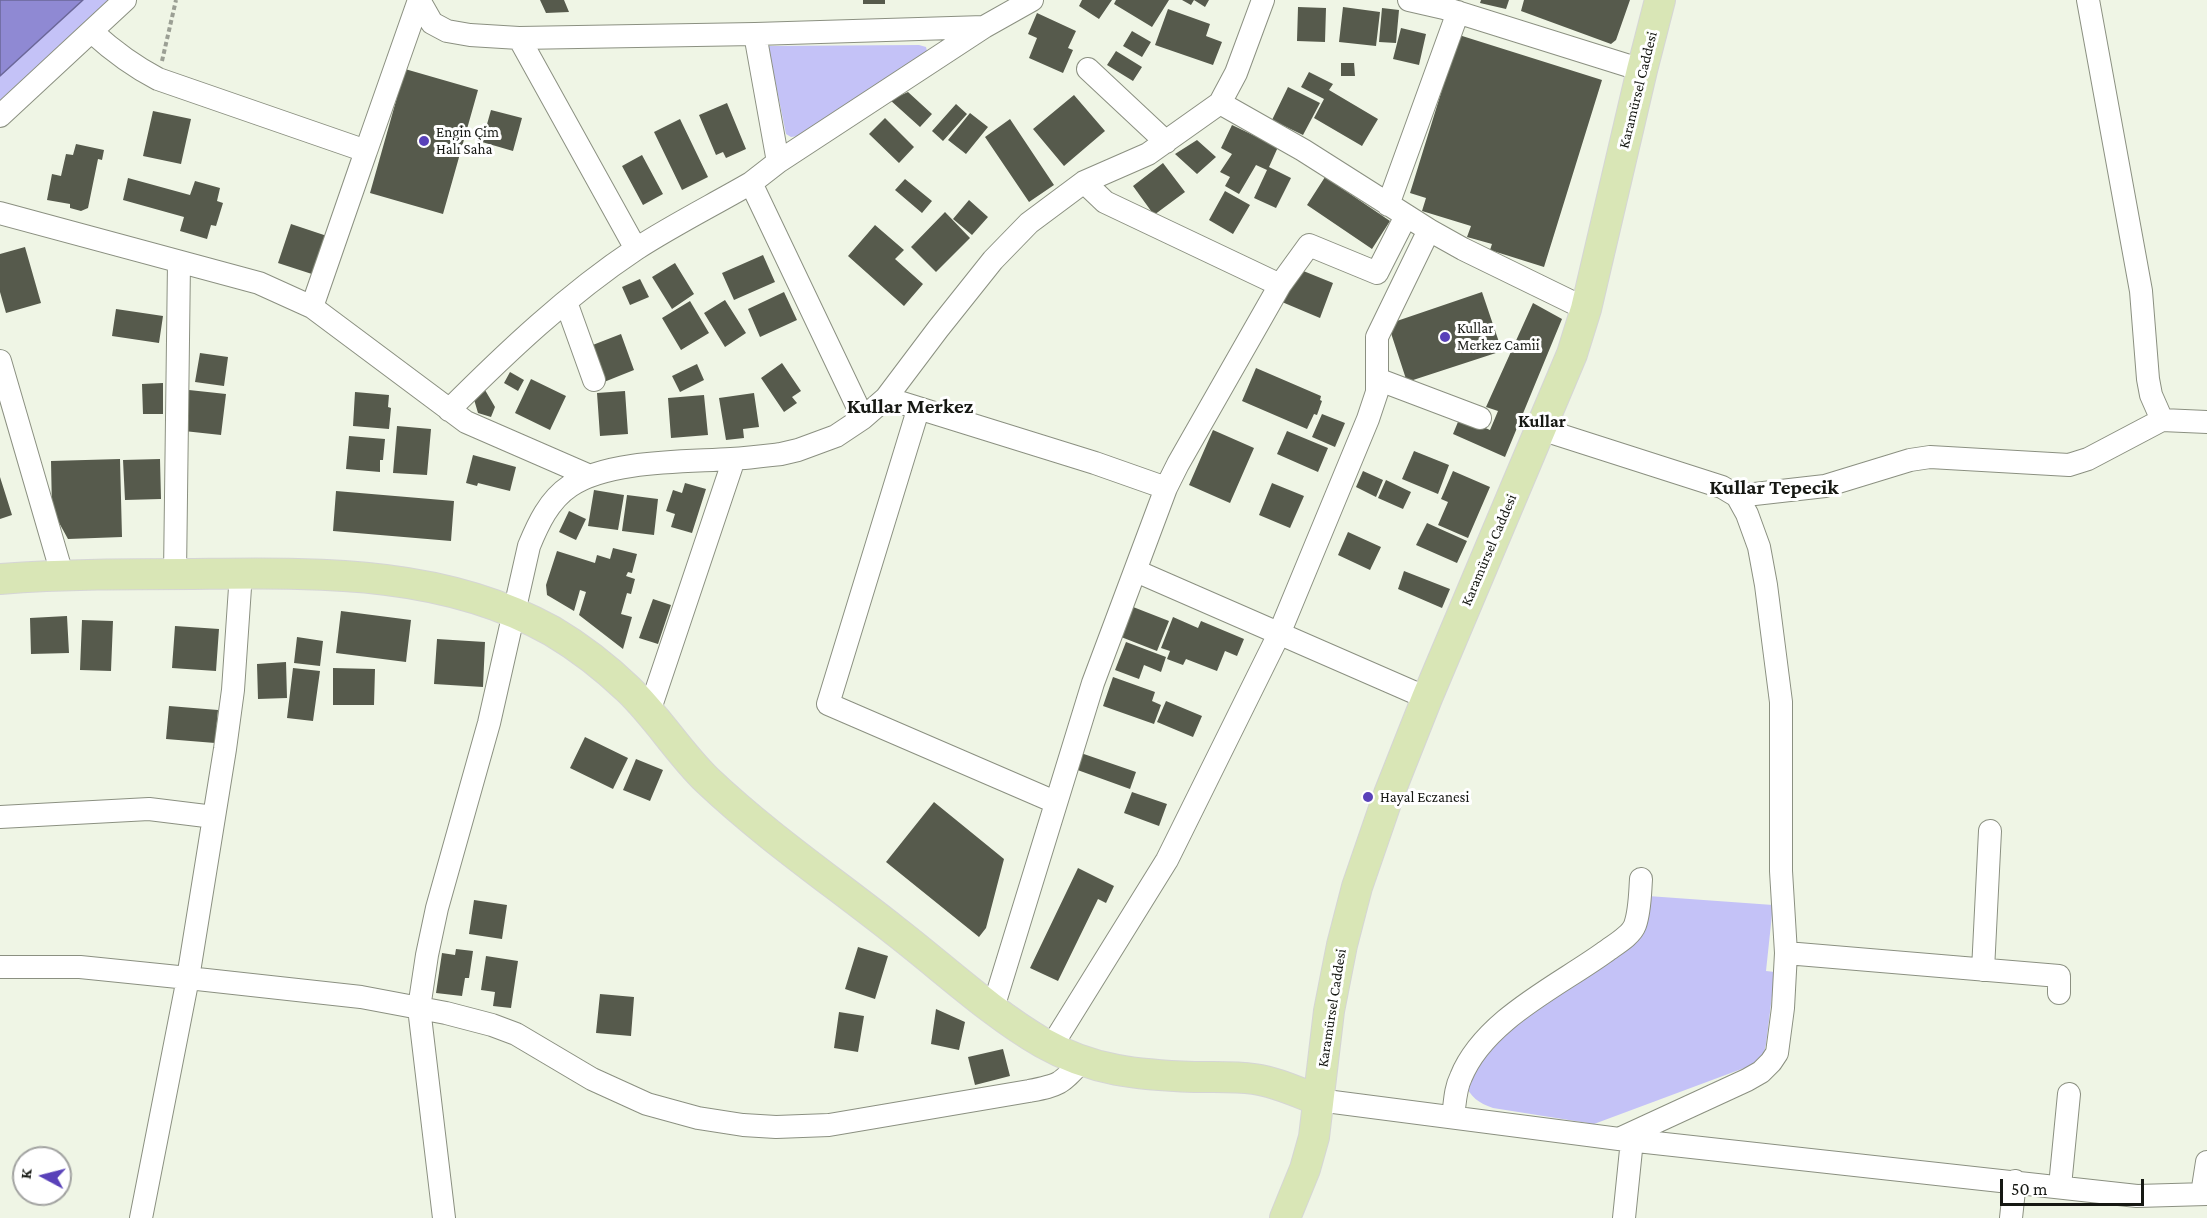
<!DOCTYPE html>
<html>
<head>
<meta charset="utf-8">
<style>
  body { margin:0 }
  #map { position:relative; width:2207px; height:1218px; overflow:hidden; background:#eff5e5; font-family:"Crimson Pro",serif }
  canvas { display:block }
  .north { position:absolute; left:12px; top:1146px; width:60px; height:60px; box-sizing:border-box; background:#fff; border:2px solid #a2a3a1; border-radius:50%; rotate:277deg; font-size:16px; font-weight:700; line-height:24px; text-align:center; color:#161813 }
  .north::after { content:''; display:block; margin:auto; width:21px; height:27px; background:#5941b9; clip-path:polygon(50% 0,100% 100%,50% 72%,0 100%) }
  .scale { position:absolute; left:2000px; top:1179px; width:144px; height:27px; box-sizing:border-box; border:3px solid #161813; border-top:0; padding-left:8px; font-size:18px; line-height:21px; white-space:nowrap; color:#161813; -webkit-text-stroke:4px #fff; paint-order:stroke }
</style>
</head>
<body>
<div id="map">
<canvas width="2207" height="1218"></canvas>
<div class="north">K</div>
<div class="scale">50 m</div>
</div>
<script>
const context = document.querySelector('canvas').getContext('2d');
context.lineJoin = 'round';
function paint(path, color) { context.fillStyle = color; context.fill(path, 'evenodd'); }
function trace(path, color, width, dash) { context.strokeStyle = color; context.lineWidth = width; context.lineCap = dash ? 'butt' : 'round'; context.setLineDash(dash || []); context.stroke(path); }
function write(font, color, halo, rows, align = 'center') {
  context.font = font + ' "Crimson Pro",serif'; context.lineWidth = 6; context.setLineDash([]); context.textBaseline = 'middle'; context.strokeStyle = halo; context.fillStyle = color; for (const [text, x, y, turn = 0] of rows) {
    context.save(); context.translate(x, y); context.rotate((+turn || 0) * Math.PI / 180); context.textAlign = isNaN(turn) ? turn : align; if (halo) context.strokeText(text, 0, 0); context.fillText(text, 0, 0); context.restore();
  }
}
const green = new Path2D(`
  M83,0h29l-112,103v-27z
  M919,45l7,2 1,4 -129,85 -7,1 -5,-3 -18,-88z
  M1648,896l125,9 -7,66 9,1 -9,72 -2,9 -9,11 -161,60 -101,-16c-15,-5 -22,-11 -29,-25l39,-49 135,-100z`);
const water = new Path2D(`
  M0,0h83l-83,76z`);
const building = new Path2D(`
  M540,0h24l5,12 -23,1z
  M863,0h22v4h-22z
  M1082,0h30l-13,19 -20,-13z
  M1116,0h53l-17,27 -38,-23z
  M1182,0h27l-4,7 -11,-7 -3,5z
  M1481,0h28l-3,9 -26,-6z
  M1524,0h106l-14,40 -5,4 -90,-33z
  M1298,7l28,1 -1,34 -28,-1z
  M1343,7l37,5 -4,34 -37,-4z
  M1382,8l17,2 -3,33 -17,-1z
  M1168,9l42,15 -4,12 16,6 -9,23 -58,-20z
  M1037,13l39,18 -8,17 5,2 -10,23 -34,-15 8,-20 -9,-4z
  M1401,28l25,6 -7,31 -26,-6z
  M1132,31l19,11 -9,15 -19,-11z
  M1459,35l143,45 -58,187 -54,-17 2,-6 -25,-7 4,-11 -49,-15 4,-13 -16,-5z
  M1116,51l26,16 -9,14 -26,-16z
  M1341,63h13l1,13h-14z
  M405,69l73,21 -35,124 -73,-21z
  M1309,72l24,12 -4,6 49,29 -16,27 -48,-28 10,-19 -23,-12z
  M1288,87l32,16 -17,32 -31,-15z
  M908,92l24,22 -12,13 -30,-27z
  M1074,95l31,36 -41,35 -31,-37z
  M727,103l19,46 -20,9 -3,-6 -7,3 -17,-40z
  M956,104l11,10 -24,27 -11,-10z
  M491,110l31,8 -9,33 -31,-9z
  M153,111l38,8 -10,45 -38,-8z
  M970,113l18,14 -22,27 -18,-14z
  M885,118l29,29 -15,16 -30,-29z
  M680,119l28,58 -26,13 -28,-58z
  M1010,119l44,66 -25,17 -44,-65z
  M1232,125l46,22 -9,20 22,11 -15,30 -22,-10 13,-28 -11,-5 -17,29 -14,-8 5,-9 -10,-5 12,-18 -11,-6z
  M1197,140l19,17 -19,17 -22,-20z
  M76,144l28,6 -2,10 -4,-1 -10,49 -7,3 -11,-3v-4l-23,-4 5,-26 9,2 5,-22 7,1z
  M642,155l21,39 -20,11 -21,-39z
  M1163,163l22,29 -31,23 -21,-29z
  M1325,177l65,44 -18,28 -65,-44z
  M128,178l62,17 5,-14 25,7 -3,13 6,2 -7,23 -5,-1 -4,14 -27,-8 4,-14 -61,-17z
  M905,179l27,22 -10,12 -27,-23z
  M1225,191l25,14 -17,29 -24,-14z
  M969,200l19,17 -16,18 -19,-16z
  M945,212l25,26 -34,34 -25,-25z
  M291,224l36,12 -12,39 -37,-12z
  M875,225l29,25 -9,9 28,25 -19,22 -56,-50z
  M25,247l16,56 -35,10 -6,-21v-38z
  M763,255l12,27 -41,18 -12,-27z
  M675,263l19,31 -22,15 -20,-32z
  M1296,268l37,15 -13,35 -38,-16z
  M640,279l9,18 -19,8 -8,-18z
  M784,292l13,28 -37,17 -12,-28z
  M1482,292l20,59 -95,31 -19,-58z
  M725,300l21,33 -21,14 -21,-34z
  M690,301l19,32 -28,17 -19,-32z
  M1533,303l29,16 -57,138 -52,-23 7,-17 30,13 8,-19 -12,-4z
  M116,309l47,7 -4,27 -47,-7z
  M621,334l13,36 -35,14 -14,-36z
  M200,353l28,4 -4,29 -29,-4z
  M782,363l19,28 -9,6 5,6 -13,9 -23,-34z
  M697,364l7,16 -24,12 -8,-16z
  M1256,368l65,28 -1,4 2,1 -5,14 -3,-1 -7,15 -65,-28z
  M510,372l14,8 -6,11 -14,-8z
  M531,379l35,17 -16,34 -35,-17z
  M163,383v31h-20l-1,-30z
  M189,390l37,4 -5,41 -37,-4z
  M485,390l10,17 -4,10 -13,-4 -5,-17z
  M625,391l3,43 -28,2 -3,-43z
  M355,392l34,3 -1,12 3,1 -2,21 -36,-3z
  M754,393l5,34 -16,2 1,9 -18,2 -7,-42z
  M704,395l4,40 -37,3 -3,-40z
  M1322,414l23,9 -10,24 -23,-10z
  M397,426l34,3 -4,46 -34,-2z
  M1213,430l41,18 -24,55 -41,-18z
  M1287,431l41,17 -10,24 -41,-18z
  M349,436l36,3 -2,21h-3v12l-34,-3z
  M1414,451l35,14 -11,29 -36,-15z
  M473,455l43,12 -6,24 -32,-8 -1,3 -11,-3z
  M120,459l2,78 -54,2 -16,-29 -1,-49z
  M160,459l1,40 -36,1 -2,-40z
  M1363,471l20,9 -7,17 -20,-10z
  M1453,471l37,16 -22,51 -30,-13 10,-23 -7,-3z
  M0,477l12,38 -12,4z
  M1386,480l25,12 -8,17 -25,-11z
  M685,483l21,6 -14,44 -21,-6 4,-13 -9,-3 7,-21 9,3z
  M1272,483l32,13 -14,32 -31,-13z
  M594,490l30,5 -6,35 -30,-4z
  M336,491l118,10 -3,40 -118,-10z
  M627,495l31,4 -4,36 -32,-4z
  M569,511l17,8 -10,21 -17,-8z
  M1427,523l40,18 -10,22 -41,-18z
  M1348,532l33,15 -11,23 -32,-15z
  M613,548l24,6 -5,19 -4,-1 -2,4 9,3 -4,15 -4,-1 -6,21 11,3 -9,32 -44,-34 7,-23 -6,-2 -6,21 -27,-16 -1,-10 11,-34 38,12 2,-8 13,4z
  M1404,571l46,18 -8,19 -44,-19z
  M653,599l18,6 -13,39 -19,-6z
  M1128,605l41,16 -12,30 -41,-16z
  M341,611l70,9 -5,42 -70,-9z
  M67,616l2,37 -38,1 -1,-36z
  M1173,617l25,11 3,-7 43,18 -7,17 -12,-5 -8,20 -31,-12 -3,6 -16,-6 3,-8 -9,-3z
  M82,620l31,1 -2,50 -31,-1z
  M175,626l44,3 -3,42 -44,-3z
  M297,637l26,4 -3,25 -26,-3z
  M437,639l48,3 -2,45 -49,-3z
  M1126,642l40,15 -5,15 -17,-7 -5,14 -24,-9z
  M286,662l1,36 -29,1 -1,-35z
  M293,668l27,3 -7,50 -26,-3z
  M333,668l42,1 -1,36h-41z
  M1113,677l42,15 -3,9 9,4 -7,19 -51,-18z
  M1166,701l36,15 -9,21 -36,-15z
  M169,706l49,4 -3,33 -49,-4z
  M585,737l43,21 -15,31 -43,-21z
  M1078,752l58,20 -6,17 -58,-21z
  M636,759l27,11 -13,31 -27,-11z
  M1132,792l35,12 -8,22 -35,-13z
  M934,802l70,57 -18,69 -7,9 -93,-75z
  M1078,868l36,18 -8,17 -8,-4 -40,82 -28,-13z
  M474,900l33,5 -5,34 -33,-5z
  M858,947l30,9 -13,43 -30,-10z
  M456,949l17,2 -4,27h-4l-3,18 -26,-3 6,-40 13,2z
  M486,956l32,5 -7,47 -18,-2 2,-14 -14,-2z
  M600,994l34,3 -3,39 -35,-3z
  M936,1009l29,13 -6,28 -28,-6z
  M839,1012l25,4 -6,36 -24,-4z
  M1003,1049l7,27 -35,9 -7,-28z`);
const path = new Path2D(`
  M162,61l14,-61`);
const minor = new Path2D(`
  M419,0l13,23 15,8 23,4 49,3 236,-4 229,-7 48,-27
  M1409,0l35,8 198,62
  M2088,0l53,291 7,88 3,16 11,25 45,2
  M92,32c21,19 41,34 66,47l208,72 -54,156
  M755,34l23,128
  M519,38l117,211
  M1088,69l78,73
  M1220,103l83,47 126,80 34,19 123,60
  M0,116l125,-116
  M366,151l53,-151
  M1084,182l21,20 175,83
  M751,183l27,-21 206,-135
  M1388,205l70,-193
  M0,213l259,70 53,24 154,115 124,54
  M566,302l28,78
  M0,361l62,213
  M1377,379l103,39
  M886,398l209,65 71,25
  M449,410c58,-58 118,-115 187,-161 37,-24 77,-44 115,-66l112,235
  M918,410l-90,294 227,98
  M1541,429l181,58 15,9 10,18 12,33 7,38 15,117v169l5,82 -3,55 -6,45 -6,9 -10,10 -14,8 -128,59
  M1737,496l88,-10 85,-26 20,-3 139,8 19,-6 74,-39
  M1136,571l291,127
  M175,574l4,-312
  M649,712l85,-253
  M0,817l149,-8 65,8
  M1786,953l273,23v17
  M0,967h80l108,11 173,19 85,16 46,12 24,9 76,45 55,25 51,14 45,7 33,2 53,-2 200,-34c30,-6 31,-6 52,-29
  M1983,970l7,-139
  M993,1008l100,-325 73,-195 12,-24 102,-179 29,-40 68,28 29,-57
  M1051,1047l116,-187 112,-226 89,-215 9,-27v-55l52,-107
  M1318,1100l301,39 518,57 70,-2
  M1453,1117c2,-14 2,-28 8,-40 23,-57 97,-91 144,-125 9,-7 26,-16 30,-27 5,-14 5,-31 6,-46
  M2060,1186l9,-92
  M2202,1194l5,-32
  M141,1218l47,-240 37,-229 8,-59 8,-117
  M444,1218l-25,-210 8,-53 10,-47 52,-185 40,-177c9,-22 20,-46 41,-60 38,-26 115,-24 161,-27 17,-1 33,-3 50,-5l17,-4 38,-14 27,-18 23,-20 52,-69 55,-69 36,-37 55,-41 64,-28 72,-51 16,-30 27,-73
  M1624,1218l8,-78
  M2011,1218l4,-37`);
const major = new Path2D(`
  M0,579c65,-5 129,-5 194,-5 122,-1 248,-5 358,57 27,16 54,37 77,59 29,28 50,63 78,90 58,55 125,101 187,150 48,37 97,83 149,113 49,28 96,32 151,34 20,0 41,-1 60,2 22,3 43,13 64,21
  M1285,1218l20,-49 9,-32 15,-126 13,-66 15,-58 32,-93 38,-96 145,-344 14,-45 56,-239 18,-70`);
const markers = [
  [424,141,6,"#5941b9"],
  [1445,337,6,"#5941b9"],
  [1368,797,6,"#5941b9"]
];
const streetNames = [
  ["Karamürsel Caddesi",1638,90,-76],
  ["Karamürsel Caddesi",1489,550,-67],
  ["Karamürsel Caddesi",1332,1008,-81]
];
const poiNames = [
  ["Engin Çim",436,132],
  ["Halı Saha",436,149],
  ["Kullar",1457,328],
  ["Merkez Camii",1457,345],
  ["Hayal Eczanesi",1380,797]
];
const quarterNames = [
  ["Kullar",1542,421]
];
const districtNames = [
  ["Kullar Merkez",910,407],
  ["Kullar Tepecik",1774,488]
];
paint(green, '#c4c2f7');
paint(water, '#8f89d3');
trace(water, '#6b6799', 1.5);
paint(building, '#565a4c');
trace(minor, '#8b9081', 24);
trace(major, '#d5d5d5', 32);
trace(path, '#9b9f94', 4, [4.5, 3]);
trace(minor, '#fff', 22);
trace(major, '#d9e6b6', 30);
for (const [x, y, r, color] of markers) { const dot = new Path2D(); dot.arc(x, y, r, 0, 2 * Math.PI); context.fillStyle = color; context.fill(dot); trace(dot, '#fff', 2); }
write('15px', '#161813', '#fff', streetNames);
write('15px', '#161813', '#fff', poiNames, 'left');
write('bold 18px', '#161813', '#fff', quarterNames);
write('bold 21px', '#161813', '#fff', districtNames);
</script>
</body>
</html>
